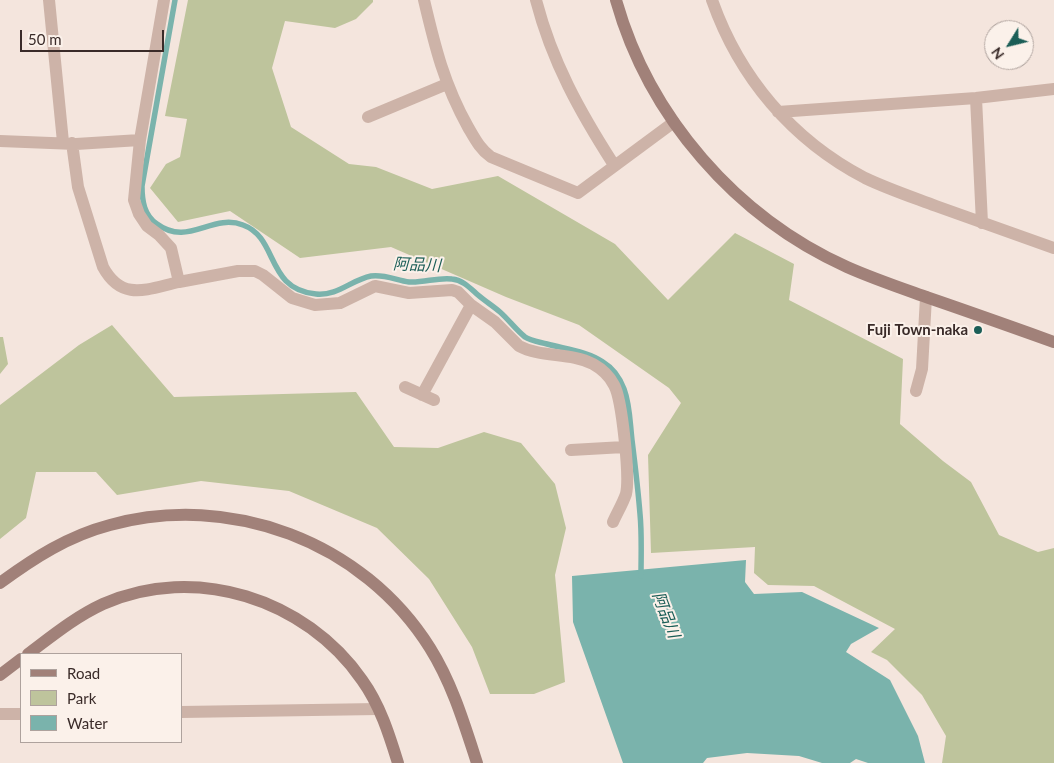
<!DOCTYPE html>
<html>
<head>
<meta charset="utf-8">
<style>
  body { margin:0 }
  #map { position:relative; width:1054px; height:763px; overflow:hidden; background:#f4e5dd; font-family:Lato,sans-serif }
  canvas { display:block }
  .legend { position:absolute; left:20px; top:653px; width:162px; height:90px; box-sizing:border-box; background:#fbf1ea; border:1px solid #aea29d; margin:0; padding:6px 9px; list-style:none; font-size:15px; color:#3a2b29 }
  .legend li { display:flex; align-items:center; gap:10px; height:25px }
  .legend b { width:25px; border:1px solid #aea29d }
  .north { position:absolute; left:984px; top:20px; width:50px; height:50px; box-sizing:border-box; background:#fbf1ea; border:1px solid #aea29d; border-radius:50%; rotate:234deg; font-size:14px; font-weight:700; line-height:20px; text-align:center; color:#3a2b29 }
  .north::after { content:''; display:block; margin:auto; width:18px; height:22px; background:#1b5e57; clip-path:polygon(50% 0,100% 100%,50% 72%,0 100%) }
  .scale { position:absolute; left:20px; top:30px; width:144px; height:22px; box-sizing:border-box; border:2px solid #3a2b29; border-top:0; padding-left:6px; font-size:15px; line-height:18px; white-space:nowrap; color:#3a2b29; -webkit-text-stroke:4px #fbf1ea; paint-order:stroke }
</style>
</head>
<body>
<div id="map">
<canvas width="1054" height="763"></canvas>
<ul class="legend">
<li><b style="height:6px;background:#a18179"></b>Road</li>
<li><b style="height:14px;background:#bec49c"></b>Park</li>
<li><b style="height:14px;background:#7ab3ac"></b>Water</li>
</ul>
<div class="north">N</div>
<div class="scale">50 m</div>
</div>
<script>
const context = document.querySelector('canvas').getContext('2d');
context.lineJoin = 'round';
function paint(path, color) { context.fillStyle = color; context.fill(path, 'evenodd'); }
function trace(path, color, width, dash) { context.strokeStyle = color; context.lineWidth = width; context.lineCap = dash ? 'butt' : 'round'; context.setLineDash(dash || []); context.stroke(path); }
function write(font, color, halo, rows, align = 'center') {
  context.font = font + ' Lato,"Noto Sans JP",sans-serif'; context.lineWidth = 4; context.setLineDash([]); context.textBaseline = 'middle'; context.strokeStyle = halo; context.fillStyle = color; for (const [text, x, y, turn = 0] of rows) {
    context.save(); context.translate(x, y); context.rotate((+turn || 0) * Math.PI / 180); context.textAlign = isNaN(turn) ? turn : align; if (halo) context.strokeText(text, 0, 0); context.fillText(text, 0, 0); context.restore();
  }
}
const green = new Path2D(`
  M188,0h185v2l-17,17 -21,9 -50,-7 -13,47 19,59 58,37 27,3 56,22 66,-13 117,68 53,56 67,-67 59,31 -5,36 114,59 -3,65 43,37 28,21 28,53 39,17 16,-4v215h-112l4,-27 -24,-41 -35,-35 -16,-8 24,-23 -81,-43 -46,-1 -14,-12 1,-26 -104,6 -3,-98 33,-52 -12,-15 -90,-63 -73,-28 -115,-50 -91,11 -70,-47 -52,11 -28,-34 16,-24 14,-7 7,-38 -22,-3z
  M112,325l62,72 182,-5 38,55 44,1 46,-16 37,11 34,41 11,44 -11,47 10,107 -31,12h-44l-18,-47 -43,-68 -52,-51 -88,-37 -88,-10 -84,14 -21,-23h-60l-10,46 -26,21v-134l79,-60z
  M0,337h3l5,27 -8,10z`);
const water = new Path2D(`
  M746,560l-1,22 9,12 48,-2 77,36 -28,16 -5,8 44,28 28,56 7,27h-57l-12,-4 -6,4h-28l-23,-7 -52,-3 -40,5 -4,5h-80l-50,-141 -1,-46z`);
const stream = new Path2D(`
  M175,0l-33,186c0,15 2,29 15,38 31,23 55,-11 86,1 36,13 22,64 73,69 22,2 35,-14 55,-18 13,-2 25,4 38,6 15,1 29,-5 43,-3 11,1 18,9 26,16 7,6 15,11 22,17 9,8 16,18 25,25 6,4 15,5 22,7 18,5 40,7 56,18 10,6 17,16 21,27 6,16 6,34 8,51 3,24 6,49 8,74 2,20 1,42 1,62`);
const street = new Path2D(`
  M49,0l14,142
  M164,0l-24,140 -6,60 5,14 8,12 12,9 12,13 8,34 59,-11h17l8,4 29,23 23,7 25,-2 35,-17 34,7 43,-3 6,2 13,13 24,17 24,24c22,12 51,6 74,18 9,5 16,11 21,21 8,14 16,92 12,109 -3,9 -9,19 -13,28
  M424,0c11,47 20,84 44,127 7,12 12,22 23,30l87,36 96,-71
  M536,0c16,62 44,112 78,165
  M712,0c27,77 80,140 153,178 23,11 47,19 71,28 39,14 78,28 118,42
  M976,98l6,125
  M778,112l198,-14 78,-9
  M368,117l79,-33
  M0,141l76,3 64,-4
  M72,143l6,44 25,80c19,35 44,22 76,15
  M405,387l29,13
  M916,391l6,-22 4,-72
  M422,395l49,-90
  M571,450l53,-3
  M181,712l197,-3
  M0,714h21`);
const secondary = new Path2D(`
  M616,0c33,117 120,217 231,267 27,12 54,21 82,31 41,14 83,29 125,44
  M0,583c34,-25 68,-47 110,-58 120,-33 253,16 320,123 22,35 34,75 47,115
  M28,654c24,-18 47,-37 75,-50 92,-41 203,-5 259,76 18,25 27,54 36,83
  M0,675l21,-16`);
const markers = [
  [978,330,5,"#1b5e57"]
];
const poiNames = [
  ["Fuji Town-naka",968,330]
];
const waterNames = [
  ["阿品川",417,265,2],
  ["阿品川",666,615,69]
];
paint(green, '#bec49c');
paint(water, '#7ab3ac');
trace(stream, '#7ab3ac', 5.5);
trace(street, '#cdb3a8', 12);
trace(secondary, '#a18179', 12);
for (const [x, y, r, color] of markers) { const dot = new Path2D(); dot.arc(x, y, r, 0, 2 * Math.PI); context.fillStyle = color; context.fill(dot); trace(dot, '#fbf1ea', 2); }
write('bold 15px', '#3a2b29', '#fbf1ea', poiNames, 'right');
write('italic 16px', '#1b5e57', '#fbf1ea', waterNames);
</script>
</body>
</html>
